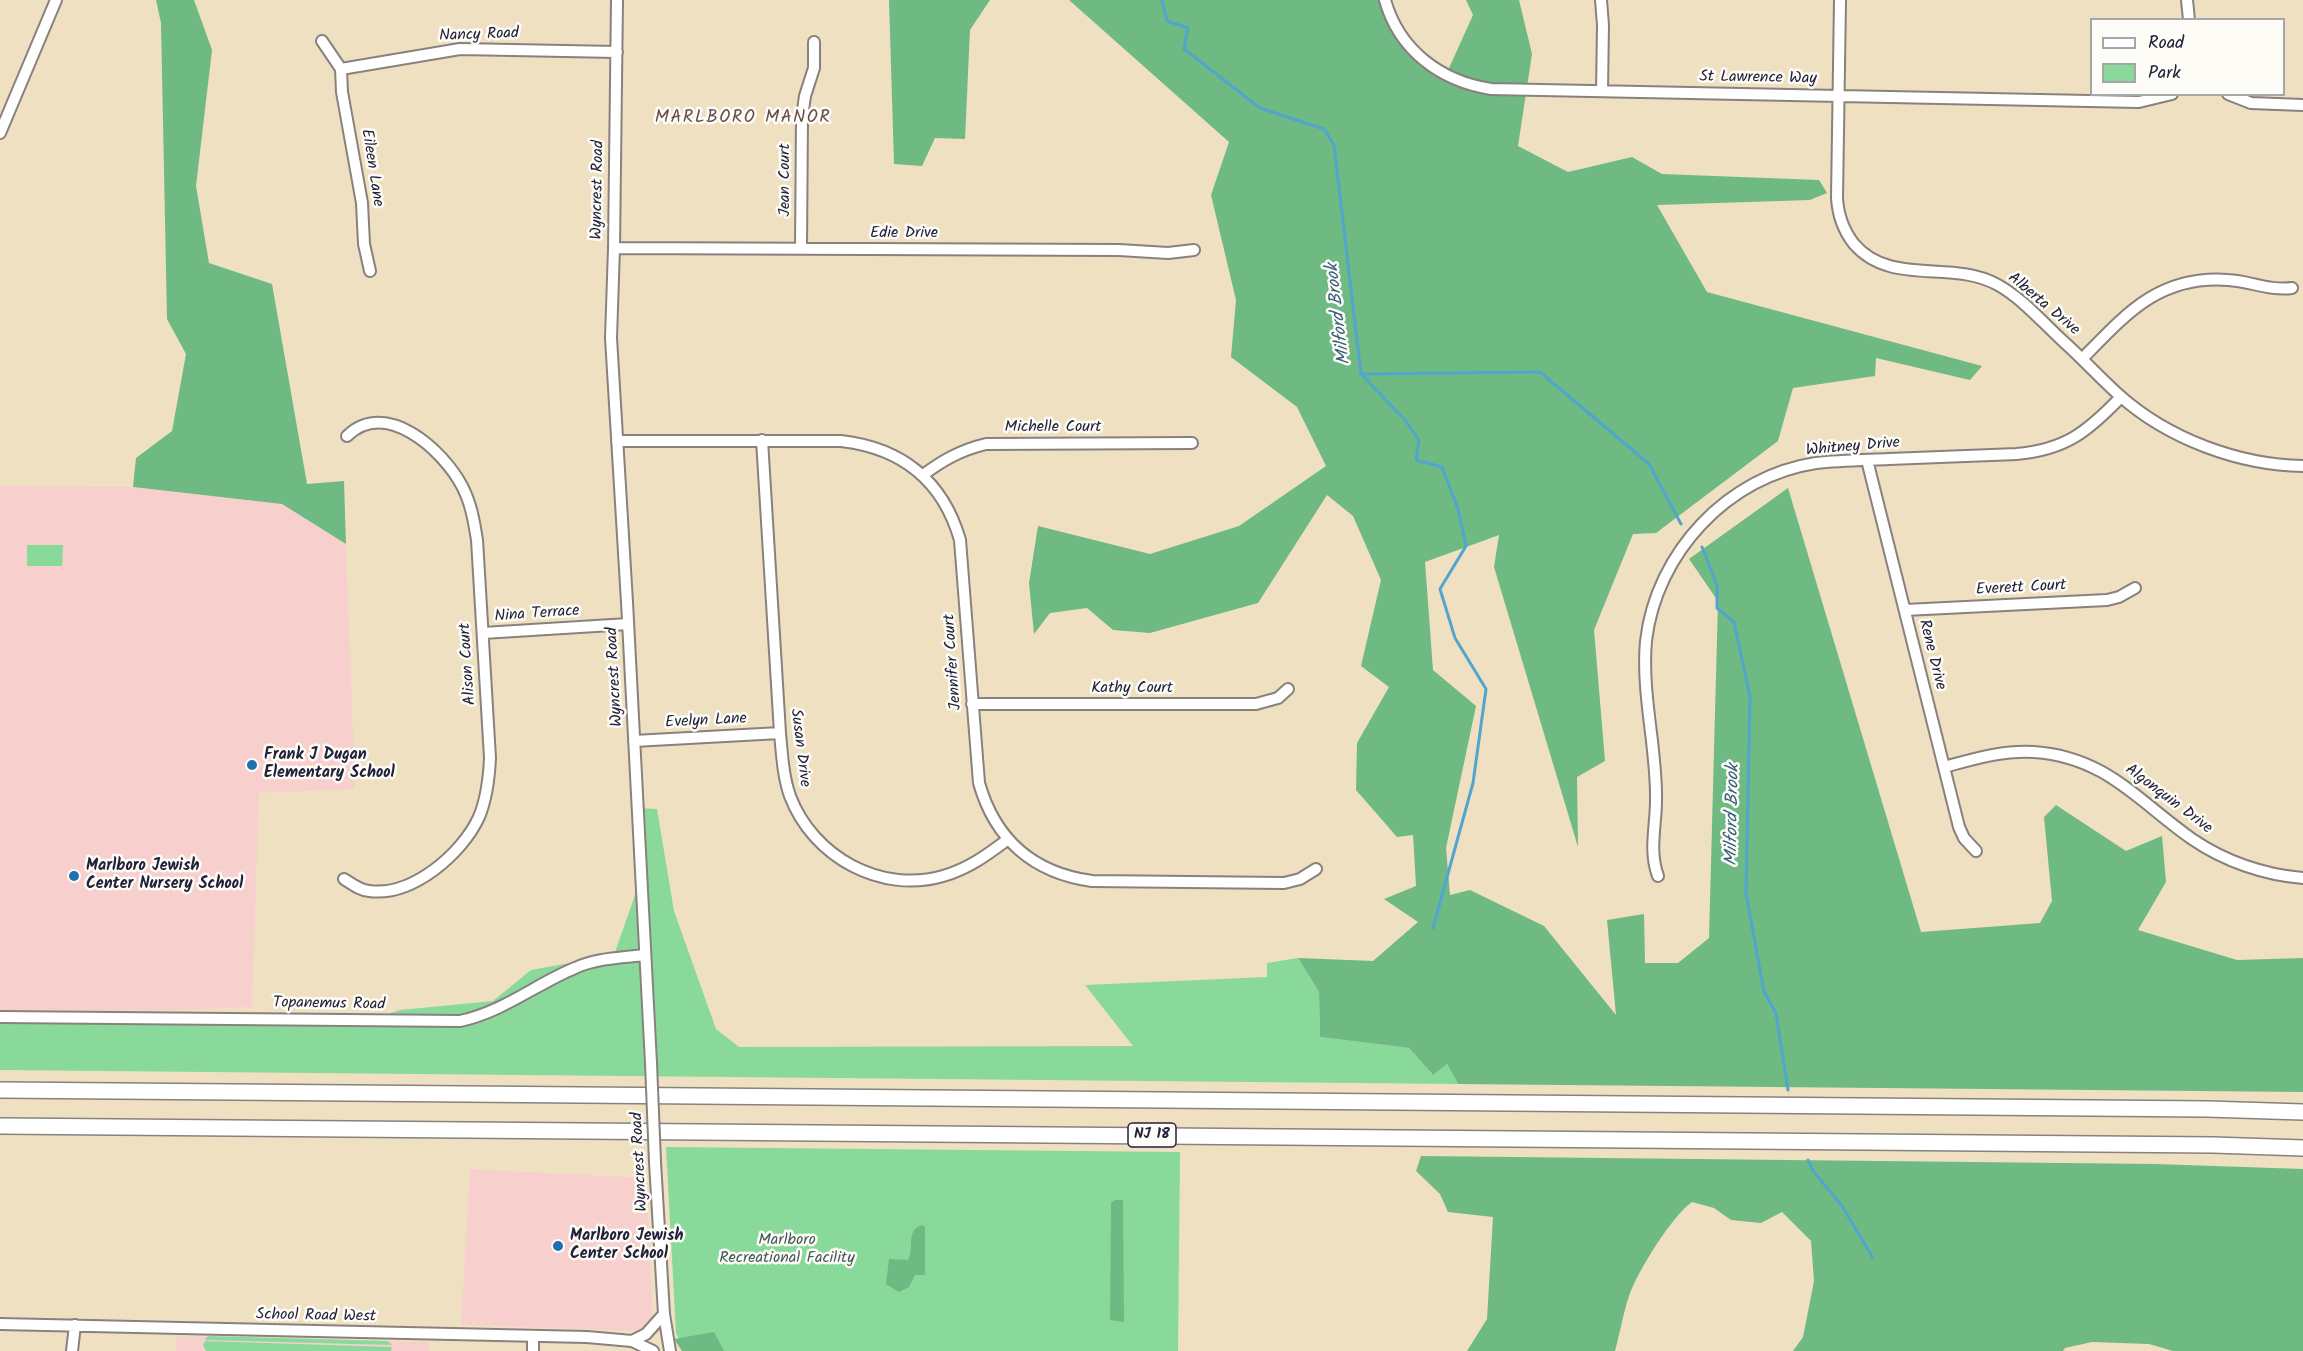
<!DOCTYPE html>
<html>
<head>
<meta charset="utf-8">
<style>
  body { margin:0 }
  #map { position:relative; width:2303px; height:1351px; overflow:hidden; background:#efe0c1; font-family:Kalam,sans-serif }
  canvas { display:block }
  .legend { position:absolute; left:2090px; top:18px; width:195px; height:78px; box-sizing:border-box; background:#fdfcf7; border:2px solid #a5a5ac; margin:0; padding:8px 10px; list-style:none; font-size:18px; color:#22223b }
  .legend li { display:flex; align-items:center; gap:12px; height:30px }
  .legend b { width:30px; border:2px solid #a5a5ac }
</style>
</head>
<body>
<div id="map">
<canvas width="2303" height="1351"></canvas>
<ul class="legend">
<li><b style="height:8px;background:#fff"></b>Road</li>
<li><b style="height:16px;background:#89da9a"></b>Park</li>
</ul>
</div>
<script>
const context = document.querySelector('canvas').getContext('2d');
context.lineJoin = 'round';
function paint(path, color) { context.fillStyle = color; context.fill(path, 'evenodd'); }
function trace(path, color, width, dash) { context.strokeStyle = color; context.lineWidth = width; context.lineCap = dash ? 'butt' : 'round'; context.setLineDash(dash || []); context.stroke(path); }
function write(font, color, halo, rows, align = 'center') {
  context.font = font + ' Kalam,sans-serif'; context.lineWidth = 5; context.setLineDash([]); context.textBaseline = 'middle'; context.strokeStyle = halo; context.fillStyle = color; for (const [text, x, y, turn = 0] of rows) {
    context.save(); context.translate(x, y); context.rotate((+turn || 0) * Math.PI / 180); context.textAlign = isNaN(turn) ? turn : align; if (halo) context.strokeText(text, 0, 0); context.fillText(text, 0, 0); context.restore();
  }
}
const built = new Path2D(`
  M0,486l133,1 149,17 64,40 9,245 -96,4 -7,214 -106,4 -146,-1z
  M470,1169l176,9 7,141 -9,11 -6,1 -177,-6z
  M177,1336l252,6v9h-254z`);
const green = new Path2D(`
  M27,545h36l-1,21h-35z
  M637,808l20,1 17,102 42,118 23,18 394,-1 -48,-61 182,-8v-14l31,-5 21,34 1,45 89,11 23,26 15,-10 11,20 -1458,-14v-48l356,3 44,-15 93,-9 38,-31 83,-15 27,-77z
  M666,1147l514,5 -2,199h-493l-9,-18z
  M208,1336l180,5 4,4 -187,-5z
  M205,1341l187,6 -1,4h-185l-3,-6z`);
const forest = new Path2D(`
  M156,0h38l18,50 -16,136 13,77 63,21 35,200 37,-3 2,63 -64,-40 -149,-17 3,-29 36,-27 14,-77 -19,-35 -6,-296z
  M889,0h101l-20,30 -5,109 -30,-1 -13,28 -28,-2z
  M1069,0h314l26,52 36,25 28,-62 -7,-15h53l13,54 -14,92 50,26 64,-15 30,17 157,6 8,13 -17,7 -153,5 50,87 275,74 -12,14 -94,-22 -1,18 -82,12 -15,53 -122,92 -23,1 -39,96 11,131 -28,16 1,70 -84,-280 5,-32 -74,27 8,108 43,36 -30,142 4,47 20,-5 74,36 72,89 -9,-95 37,-6 1,49h33l31,-25 9,-337 -29,-42 99,-71 133,444 119,-9 12,-22 -8,-84 12,-12 70,46 36,-15 4,46 -28,48 99,30 66,-2v134l-845,-8 -11,-20 -14,11 -24,-27 -89,-11 -1,-45 -21,-34 75,3 45,-39 -34,-23 32,-13 -3,-51 -16,2 -41,-47 1,-47 32,-56 -28,-21 20,-86 -28,-64 -26,-21 -69,108 -108,30 -37,-3 -26,-22 -37,5 -16,21 -5,-51 9,-57 112,28 89,-28 87,-60 -29,-59 -66,-50 5,-57 -25,-105 18,-53z
  M1421,1156l734,8 148,5v182h-130l-24,-7 -57,-2 -27,6 -2,3h-270l10,-14 11,-56 -3,-40 -29,-29 -21,11 -30,-3 -17,-12 -22,-6c-20,14 -55,70 -63,94 -6,18 -9,37 -14,55h-148l20,-32 6,-102 -45,-5 -8,-18 -24,-23z
  M1115,1200h8l1,122 -14,-2 1,-117z
  M922,1225l3,2v48h-10l-6,12 -10,5 -13,-8 3,-25 19,1c7,-12 -3,-30 14,-35z
  M714,1332l10,19h-42l-8,-12z`);
const stream = new Path2D(`
  M1162,0l5,21 21,7 -4,21 76,59 64,21 10,16 27,229 179,-2 109,92 32,60
  M1362,375l43,45 14,20 -3,20 26,7 16,42 8,37 -26,43 15,49 31,51 -13,94 -40,145
  M1702,547l15,38v23l17,14 16,75 -4,196 18,99 12,21 12,77
  M1808,1160l6,12 28,34 31,52`);
const minor = new Path2D(`
  M617,0l-3,248 -3,90 16,264 24,461
  M1385,0c14,50 55,81 106,89l648,13 33,-8
  M1601,0l2,25 -1,66
  M1840,0l-3,198c1,17 6,32 17,46 37,43 98,15 144,41 25,14 45,38 66,57 19,17 36,36 55,53 49,44 120,70 184,71
  M2187,0l2,20
  M322,41l19,28 119,-20 157,3
  M341,69l1,23 20,111 2,41 6,27
  M2228,94l23,9 52,2
  M0,133l56,-133
  M614,248l505,2 49,3 26,-3
  M801,248l1,-131 3,-21 9,-28v-26
  M2082,359c44,-45 77,-84 146,-79 22,1 41,11 64,8
  M762,440l18,293c2,21 3,43 10,63 23,61 91,98 153,80 25,-7 44,-21 64,-36
  M617,441h224c61,7 102,40 119,99l19,243c16,56 54,90 113,98l192,2 16,-4 16,-10
  M1867,460l92,367 5,11 12,13
  M923,475c20,-15 38,-25 63,-31l206,-1
  M1905,610l202,-10 12,-3 16,-9
  M483,633l145,-9
  M972,704h284l22,-6 10,-9
  M634,741l146,-8
  M1944,767c30,-8 59,-17 90,-15 72,5 104,49 158,87 32,22 72,36 111,39
  M1658,876c-10,-27 -1,-53 -2,-81 0,-18 -2,-36 -4,-54 -4,-33 -9,-67 -6,-100 10,-88 82,-165 170,-178 24,-3 49,-3 73,-4 43,-2 85,-3 127,-5 50,-4 72,-23 105,-57
  M344,879c8,5 15,11 25,12 43,6 93,-37 110,-74 8,-19 10,-38 11,-59l-13,-218c-3,-19 -6,-37 -15,-54 -19,-36 -76,-88 -115,-50
  M0,1017l460,4c43,-9 76,-37 115,-53 22,-10 46,-10 69,-13
  M655,1162l9,152 6,37
  M0,1324l587,13 45,4 21,10
  M632,1341l14,-7 18,-20
  M72,1351l3,-26
  M533,1351v-15`);
const highway = new Path2D(`
  M0,1090l2207,19 96,3
  M0,1126l2213,19 90,3`);
const minorBridge = new Path2D(`
  M651,1063l4,99`);
const markers = [
  [252,765,6,"#1f6fb2"],
  [74,876,6,"#1f6fb2"],
  [558,1246,6,"#1f6fb2"]
];
const shields = [
  [1152,1135,48]
];
const shieldNames = [
  ["NJ 18",1152,1135]
];
const streetNames = [
  ["Nancy Road",479,36,-2],
  ["St Lawrence Way",1758,79,1],
  ["Eileen Lane",371,168,81],
  ["Jean Court",786,180,-90],
  ["Wyncrest Road",599,190,-89],
  ["Edie Drive",904,234],
  ["Alberta Drive",2043,305,40],
  ["Michelle Court",1053,428],
  ["Whitney Drive",1853,448,-5],
  ["Everett Court",2021,589,-3],
  ["Nina Terrace",537,615,-4],
  ["Rene Drive",1931,655,76],
  ["Jennifer Court",954,662,-94],
  ["Alison Court",469,664,-94],
  ["Wyncrest Road",616,677,-93],
  ["Kathy Court",1132,689],
  ["Evelyn Lane",706,722,-3],
  ["Susan Drive",799,748,83],
  ["Algonquin Drive",2168,800,37],
  ["Topanemus Road",329,1005,1],
  ["Wyncrest Road",641,1162,-93],
  ["School Road West",316,1317,1]
];
const poiNames = [
  ["Frank J Dugan",264,756],
  ["Elementary School",264,774],
  ["Marlboro Jewish",86,867],
  ["Center Nursery School",86,885],
  ["Marlboro Jewish",570,1237],
  ["Center School",570,1255]
];
const parkNames = [
  ["Marlboro",787,1241],
  ["Recreational Facility",787,1259]
];
const neighbourhoodNames = [
  ["MARLBORO MANOR",743,119]
];
const waterNames = [
  ["Milford Brook",1340,314,-97],
  ["Milford Brook",1734,815,-89]
];
paint(built, '#f7d0ce');
paint(green, '#89da9a');
paint(forest, '#6eba82');
trace(stream, '#52a5cd', 3);
trace(minor, '#88817e', 14);
trace(highway, '#88817e', 18);
trace(minor, '#fff', 10);
trace(highway, '#fff', 15);
trace(minorBridge, '#88817e', 14, []);
trace(minorBridge, '#fff', 10);
for (const [x, y, r, color] of markers) { const dot = new Path2D(); dot.arc(x, y, r, 0, 2 * Math.PI); context.fillStyle = color; context.fill(dot); trace(dot, '#fdfcf7', 2); }
for (const [x, y, w] of shields) { const box = new Path2D(); box.roundRect(x - w / 2, y - 12, w, 24, 4.5); context.fillStyle = '#fdfcf7'; context.fill(box); trace(box, '#22223b', 1.5); }
write('bold 15px', '#22223b', null, shieldNames);
write('16px', '#22223b', '#fdfcf7', streetNames);
write('bold 16px', '#22223b', '#fdfcf7', poiNames, 'left');
write('16px', '#415958', '#fdfcf7', parkNames);
context.letterSpacing = '1.5px';
write('18px', '#664d4d', '#fdfcf7', neighbourhoodNames);
context.letterSpacing = '0px';
write('italic 18px', '#385d7d', '#fdfcf7', waterNames);
</script>
</body>
</html>
